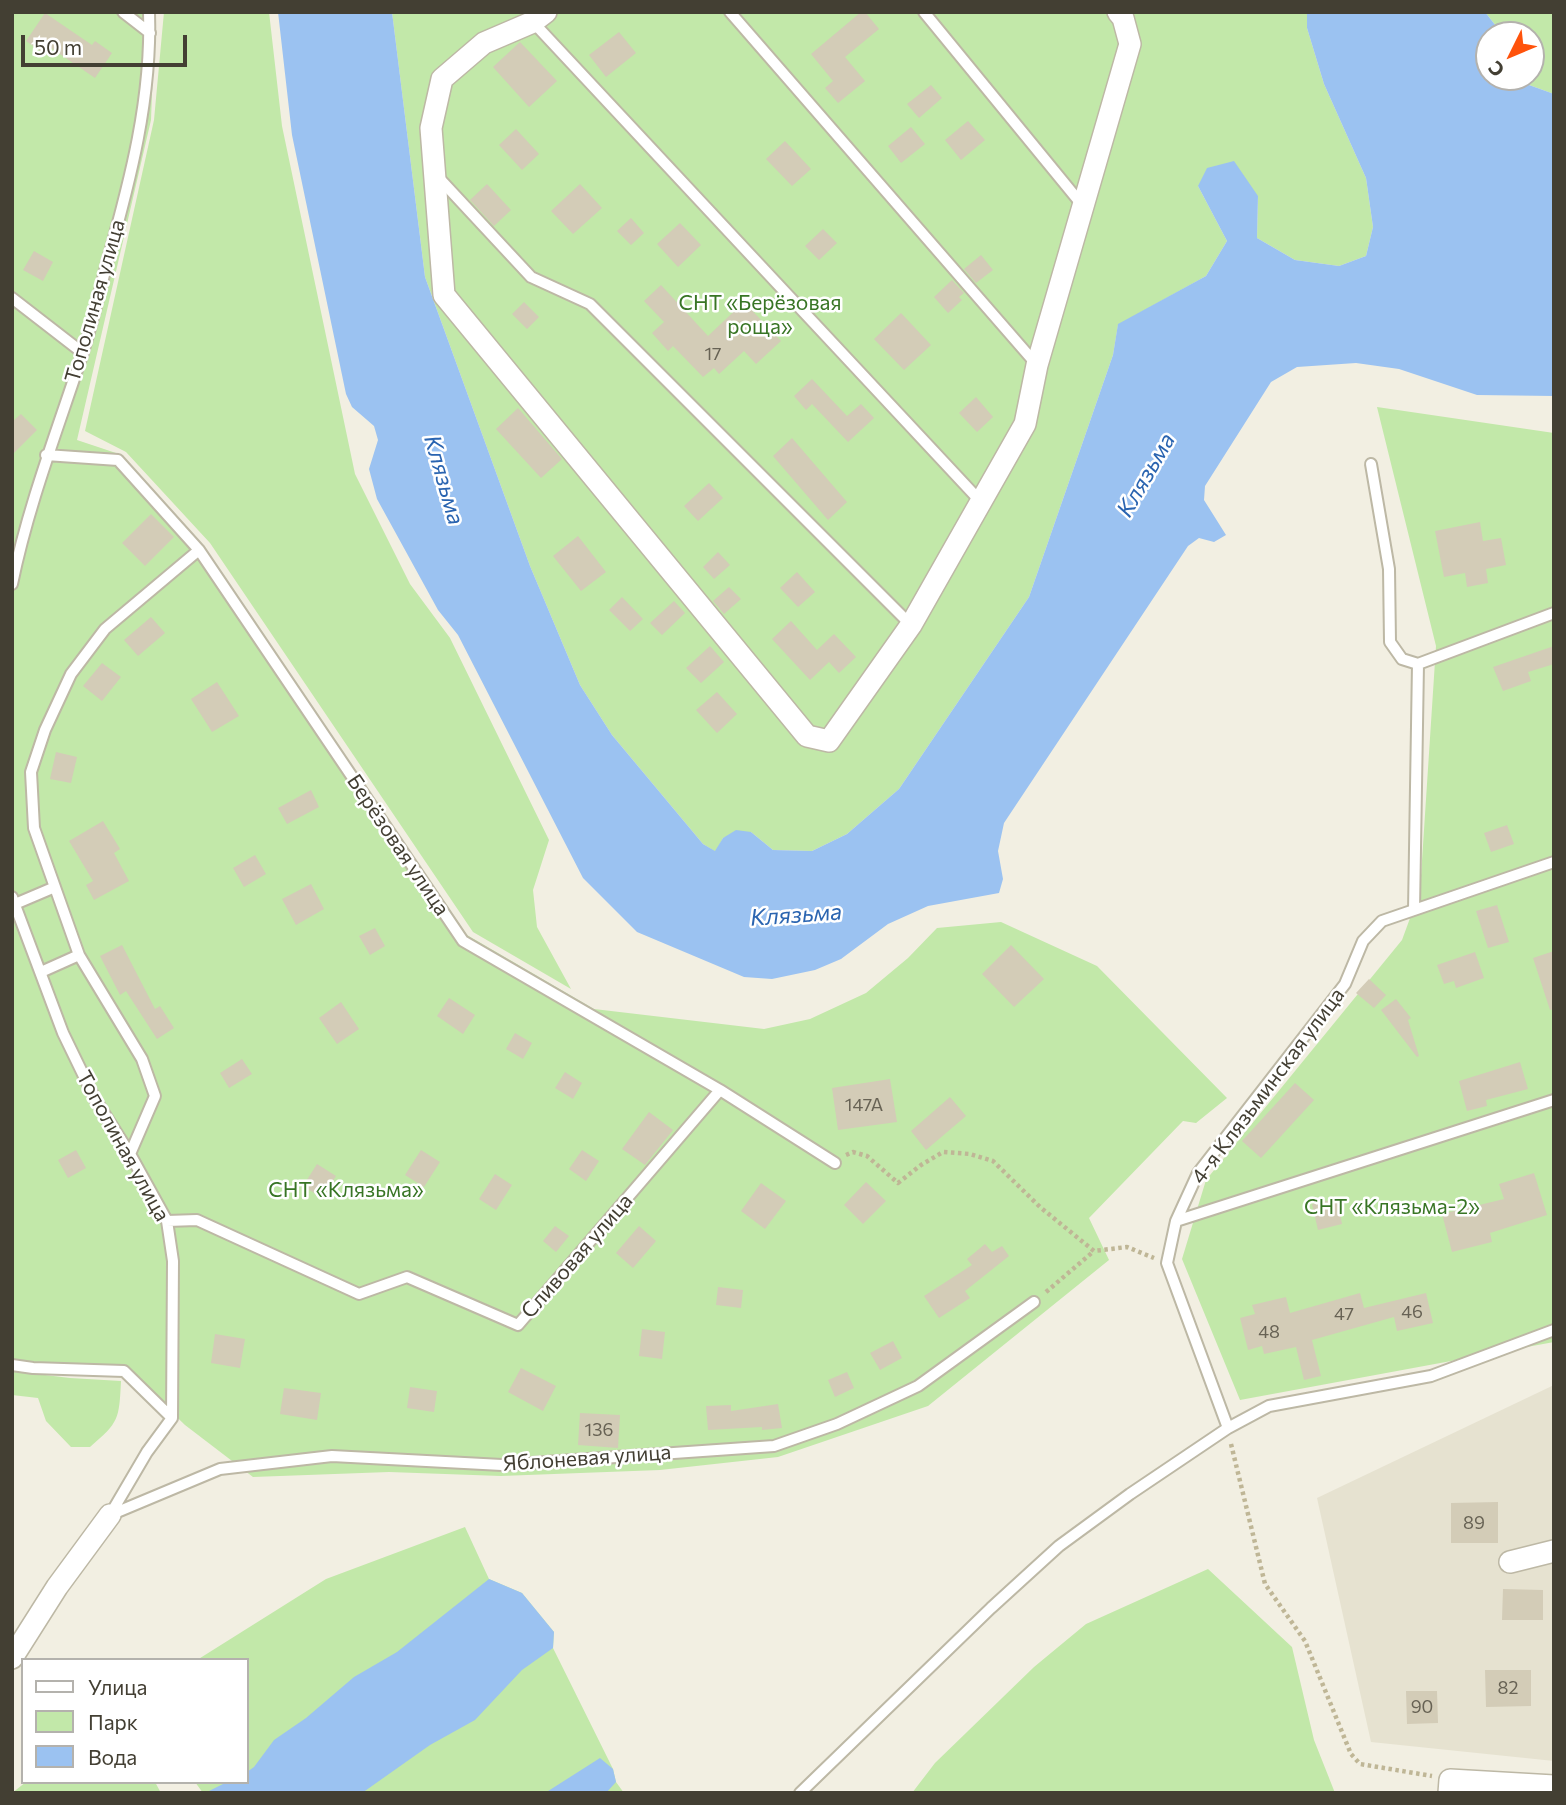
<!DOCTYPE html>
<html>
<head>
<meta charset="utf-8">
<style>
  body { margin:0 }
  #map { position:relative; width:1566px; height:1805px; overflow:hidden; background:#f2efe2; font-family:Commissioner,sans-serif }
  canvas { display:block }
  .frame { position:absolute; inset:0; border:14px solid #433f33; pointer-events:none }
  .legend { position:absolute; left:21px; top:1658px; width:228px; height:126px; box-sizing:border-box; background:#fff; border:2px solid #b4b2ad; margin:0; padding:9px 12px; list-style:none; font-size:21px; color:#433f33 }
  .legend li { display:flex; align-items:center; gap:14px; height:35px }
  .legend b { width:35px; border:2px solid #b4b2ad }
  .north { position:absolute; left:1475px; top:21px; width:70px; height:70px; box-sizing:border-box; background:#fff; border:2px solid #b4b2ad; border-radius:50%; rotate:227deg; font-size:19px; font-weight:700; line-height:28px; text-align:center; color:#433f33 }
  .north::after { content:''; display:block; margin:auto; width:24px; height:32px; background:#ff530c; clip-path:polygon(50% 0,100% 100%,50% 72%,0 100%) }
  .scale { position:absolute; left:21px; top:35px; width:166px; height:32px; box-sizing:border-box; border:4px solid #433f33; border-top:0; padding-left:9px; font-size:21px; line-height:24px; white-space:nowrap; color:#433f33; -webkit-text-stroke:5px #fff; paint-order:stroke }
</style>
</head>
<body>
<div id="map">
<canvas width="1566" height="1805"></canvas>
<div class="frame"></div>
<ul class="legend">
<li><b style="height:9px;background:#fff"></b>Улица</li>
<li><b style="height:19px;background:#c2e8a9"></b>Парк</li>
<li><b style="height:19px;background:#9bc2f1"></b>Вода</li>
</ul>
<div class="north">С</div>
<div class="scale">50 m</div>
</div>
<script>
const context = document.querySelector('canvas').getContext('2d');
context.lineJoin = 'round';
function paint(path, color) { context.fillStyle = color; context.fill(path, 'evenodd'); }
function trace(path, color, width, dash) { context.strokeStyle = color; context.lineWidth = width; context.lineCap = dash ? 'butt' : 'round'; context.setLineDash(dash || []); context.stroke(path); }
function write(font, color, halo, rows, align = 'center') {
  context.font = font + ' Commissioner,sans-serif'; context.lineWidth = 5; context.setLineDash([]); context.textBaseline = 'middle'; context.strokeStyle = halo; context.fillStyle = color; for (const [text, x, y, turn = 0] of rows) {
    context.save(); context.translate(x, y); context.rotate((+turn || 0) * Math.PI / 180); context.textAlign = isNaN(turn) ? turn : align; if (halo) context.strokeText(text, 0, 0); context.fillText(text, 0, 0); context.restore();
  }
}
const residential = new Path2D(`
  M1554,1385v376l-183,-19 -54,-244z`);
const green = new Path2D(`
  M12,12h143l-4,108 -74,320 42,14 83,91 265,390 127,74 170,20 46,-10 56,-26 42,-35 29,-30 64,-6 96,44 130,132 -31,25 -13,-2 -94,97 20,42 -181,146 -150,51 -118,13 -159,6 -112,-4 -136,5 -68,-52 -61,-59 -112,1z
  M164,12h105l13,114 73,348 55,110 40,54 99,202 -16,50 4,37 34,62 -98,-57 -263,-389 -84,-91 -41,-21 69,-311z
  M392,12h915v16l17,56 42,94 7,49 -7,29 -27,10 -44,-6 -38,-22 1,-42 -60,-10 29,55 -21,35 -88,49 -5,30 -84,242 -130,192 -52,45 -35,17 -39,-1 -22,-18 -28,6 -7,14 -13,-8 -91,-109 -32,-50 -50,-119 -105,-289z
  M1485,12h69v82l-25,-9 -4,-8h6v-42h-28z
  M1377,407l177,26v909l-314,58 -58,-141 24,-79 196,-240 18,-49 16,-245z
  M12,1371l58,7 51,3c-2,39 -2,41 -31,66h-19l-25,-26 -8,-23 -26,-3z
  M465,1527l24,52 33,14 32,39 -1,16 60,121 3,13 8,11h-421l-8,-11h52v-122h-50l129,-81z
  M1208,1569l84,78 22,93 21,53h-423l23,-30 99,-96 52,-43z
  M26,1782h129l6,11h-149z`);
const water = new Path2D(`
  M278,12h114l33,265 105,289 50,119 32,50 91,109 12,7 8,-13 13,-8 15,2 22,18 39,1 35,-17 52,-45 130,-192 84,-242 5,-31 88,-48 21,-35 -29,-55 9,-18 27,-7 24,35 -1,42 38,22 44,6 27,-10 7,-29 -7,-49 -42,-94 -17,-56v-16h178l18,23h-14v42h36l4,8 25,9v302l-77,-1 -78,-26 -43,-6 -59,4 -26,15 -66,104 -1,14 22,35 -12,7 -15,-4 -11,8 -184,277 -6,28 5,28 -4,14 -71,13 -40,18 -47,35 -26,11 -43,9 -28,-2 -107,-45 -54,-54 -125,-243 -20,-25 -61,-111 -8,-30 9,-29 -4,-14 -22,-19 -6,-13 -54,-259z
  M489,1579l33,14 32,39 -1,16 -31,22 -47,50 -45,25 -68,48h-157l22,-11h20v-10l7,-5 20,-27 32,-22 48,-41 43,-25z
  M600,1758l13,11 3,13 -10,11h-61z`);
const building = new Path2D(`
  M861,12h4l14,17 -34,28 20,24 -27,22 -13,-15 8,-7 -22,-27z
  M45,13l47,32 3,-4 17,12 -17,25 -44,-30 -5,7 -20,-14z
  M619,32l17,21 -30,24 -17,-22z
  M520,42l37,39 -28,26 -36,-40z
  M931,85l11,13 -23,20 -12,-14z
  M968,121l17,19 -24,20 -16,-20z
  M911,127l14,17 -24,19 -13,-17z
  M516,129l23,25 -17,16 -23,-25z
  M785,141l26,28 -19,17 -26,-27z
  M487,184l24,26 -17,16 -24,-26z
  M580,184l22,24 -29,26 -22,-23z
  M631,218l13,15 -13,12 -14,-14z
  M680,223l21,22 -23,22 -21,-23z
  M823,229l14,14 -18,17 -14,-14z
  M34,251l19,11 -10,19 -20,-11z
  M981,255l12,15 -17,13 -12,-14z
  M952,280l12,13 -5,4 3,3 -14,13 -14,-16z
  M661,285l47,51 36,-34 37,39 -25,23 -12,-13 -25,23 -5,-6 -11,9 -30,-31 -5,5 -16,-18 12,-11 -20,-21z
  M524,302l15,15 -12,12 -15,-15z
  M901,313l30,32 -27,25 -30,-31z
  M812,379l35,37 14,-12 13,14 -26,24 -36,-38 -6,6 -12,-14z
  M976,397l17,20 -16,15 -18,-19z
  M518,408l44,51 -21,19 -45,-49z
  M21,414l16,16 -25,25v-33z
  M792,438l55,64 -19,18 -55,-64z
  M709,483l14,15 -25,23 -14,-15z
  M151,514l23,23 -29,29 -23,-23z
  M1480,522l3,19 18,-3 5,27 -20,4 2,14 -21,4 -2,-14 -21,4 -9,-46z
  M578,536l28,36 -25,19 -28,-35z
  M718,552l12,13 -16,14 -11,-12z
  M797,572l18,20 -17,15 -18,-19z
  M729,587l12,12 -17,15 -11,-13z
  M622,597l21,22 -13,12 -21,-21z
  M674,601l11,12 -23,22 -12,-12z
  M151,617l14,16 -27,23 -14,-16z
  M791,621l26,29 17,-16 22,23 -17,16 -10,-11 -19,18 -38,-41z
  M710,646l14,16 -23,21 -15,-15z
  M1554,646v18l-26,8 3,9 -28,10 -10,-24z
  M102,663l19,14 -19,24 -19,-15z
  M217,682l22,34 -27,16 -21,-33z
  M717,692l20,22 -20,19 -21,-23z
  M56,752l21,5 -6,26 -21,-4z
  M311,790l8,17 -32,17 -9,-16z
  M103,821l17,28 -6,4 15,28 -35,19 -8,-15 7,-4 -24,-40z
  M1507,825l7,19 -23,8 -7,-19z
  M255,855l11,19 -22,13 -11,-19z
  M311,884l13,25 -28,16 -14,-26z
  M1497,905l12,37 -21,6 -12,-37z
  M375,928l10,18 -15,9 -11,-19z
  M122,945l33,64 5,-3 14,22 -17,11 -31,-48 -6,4 -20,-39z
  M1011,945l33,34 -30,28 -32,-33z
  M1554,951v58l-4,1 -17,-52z
  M1475,952l9,26 -28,10 -2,-7 -10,3 -7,-19z
  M1369,979l17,16 -12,13 -18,-15z
  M449,998l26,17 -12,19 -26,-18z
  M1396,999l15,19 -3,2 11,36 -2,1 -36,-47z
  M341,1002l18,27 -22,15 -18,-26z
  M515,1033l17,10 -9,16 -17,-10z
  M242,1059l10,15 -23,14 -9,-15z
  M1520,1062l8,27 -42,11 1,6 -20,5 -8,-30z
  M565,1072l17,11 -9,16 -18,-11z
  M890,1079l7,43 -59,8 -6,-42z
  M1295,1083l19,17 -53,58 -19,-17z
  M950,1097l16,19 -40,34 -15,-19z
  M649,1112l24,18 -28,35 -23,-16z
  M76,1150l10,18 -18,10 -10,-18z
  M421,1150l19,12 -16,25 -19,-12z
  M582,1150l17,11 -13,20 -17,-12z
  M317,1164l19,12 -14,22 -19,-12z
  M1534,1173l13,42 -57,18 2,9 -40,10 -10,-38 62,-15 -5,-15z
  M495,1174l17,11 -16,25 -17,-11z
  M866,1182l20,19 -23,23 -19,-19z
  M761,1183l25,18 -21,28 -24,-18z
  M1337,1199l5,25 -24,6 -6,-26z
  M555,1226l14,10 -13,16 -13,-11z
  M639,1226l17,15 -23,27 -17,-15z
  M985,1244l7,8 10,-6 7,10 -44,35 5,7 -31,20 -15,-22 48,-31 -5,-6z
  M718,1287l25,3 -2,18 -25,-3z
  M1360,1293l4,15 62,-15 7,30 -36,8 -3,-14 -82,23 9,36 -17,4 -8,-33 -32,7 -2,-8 -14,4 -8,-32 15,-4 -3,-9 34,-8 4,16z
  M642,1329l23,3 -3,27 -23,-3z
  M215,1334l30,5 -5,29 -29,-5z
  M893,1341l9,17 -22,12 -10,-17z
  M521,1368l35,18 -13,25 -35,-19z
  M847,1372l7,16 -19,9 -7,-17z
  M410,1387l27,4 -3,21 -27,-4z
  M284,1388l37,5 -4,27 -37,-6z
  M778,1404l4,24 -20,2v-3l-54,3 -2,-24 25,-1v6z
  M580,1413l40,2 -2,33 -40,-3z
  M1498,1502v41h-47v-40z
  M1503,1589l40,1v30h-41z
  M1485,1670h46v36l-45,1z
  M1406,1691h31l1,32 -31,1z`);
const path = new Path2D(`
  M846,1155l7,-3 14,4 31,27 23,-18 22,-13 27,2 23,7 47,46 54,44 33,-4 27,11
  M1046,1292l48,-41
  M1231,1444l34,140 40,57 46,113 9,10 72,12`);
const service = new Path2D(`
  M123,12l27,21
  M730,12l307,353
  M924,12l159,194
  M533,22l449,481
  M438,177l93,100 59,27 321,321
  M12,298l71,55
  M46,455l72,5 81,90 264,391 257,149 115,73
  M1371,464l18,105 1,73 12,17 16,5
  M12,584c16,-78 45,-153 70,-229 10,-30 17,-61 25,-92 23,-82 45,-165 42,-251
  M1418,664l136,-51
  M12,897l51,136 32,66 35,55 37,67 6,40 -1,157 -25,34 -37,63
  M15,904l40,-17
  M1414,910l4,-246
  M41,972l38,-17
  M130,1154l25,-58 -13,-37 -63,-104 -45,-127 -3,-56 14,-42 26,-56 34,-45 94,-79
  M167,1221l30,-1 162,74 48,-17 111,48 202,-235
  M1176,1221l378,-121
  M12,1365l21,3 91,3 48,47
  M1228,1428l-61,-165 9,-42 22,-48 147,-189 18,-43 19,-20 172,-59
  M110,1515l110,-46 112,-13 170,9 272,-19 63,-22 81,-38 116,-84
  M800,1793l191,-185 68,-62 71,-52 98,-66 41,-22 162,-30 123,-46`);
const minor = new Path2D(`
  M546,12l-13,10 -49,21 -42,36 -11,49 13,167 363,441 22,5 82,-116 114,-201 12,-59 93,-321 -7,-26 -5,-6
  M1510,1562l44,-11
  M12,1658l45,-71 53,-72
  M1449,1793l1,-13 104,6`);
const numberNames = [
  ["17",713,354],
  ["147А",864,1105],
  ["46",1412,1312],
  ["47",1344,1314],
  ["48",1269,1332],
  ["136",599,1430],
  ["89",1474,1523],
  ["82",1508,1688],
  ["90",1422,1707]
];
const streetNames = [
  ["Тополиная улица",95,301,-74],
  ["Берёзовая улица",398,845,56],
  ["4-я Клязьминская улица",1268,1086,-53],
  ["Тополиная улица",123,1146,61],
  ["Сливовая улица",577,1256,-49],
  ["Яблоневая улица",587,1458,-4]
];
const parkNames = [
  ["СНТ «Берёзовая",760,303],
  ["роща»",760,327],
  ["СНТ «Клязьма»",346,1190],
  ["СНТ «Клязьма-2»",1392,1207]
];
const waterNames = [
  ["Клязьма",1146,475,-60],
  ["Клязьма",444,480,74],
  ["Клязьма",796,915,-4]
];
paint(residential, '#e6e2d0');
paint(green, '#c2e8a9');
paint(water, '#9bc2f1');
paint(building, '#d3ccb7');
trace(service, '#bdb8a5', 14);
trace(minor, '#bdb8a5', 24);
trace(path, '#bfb696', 4.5, [3.5, 3.5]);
trace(service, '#fff', 10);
trace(minor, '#fff', 21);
write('18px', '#676254', null, numberNames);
write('21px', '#433f33', '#fff', streetNames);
write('21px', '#387525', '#fff', parkNames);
write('italic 23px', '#2a64b0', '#fff', waterNames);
</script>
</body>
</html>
